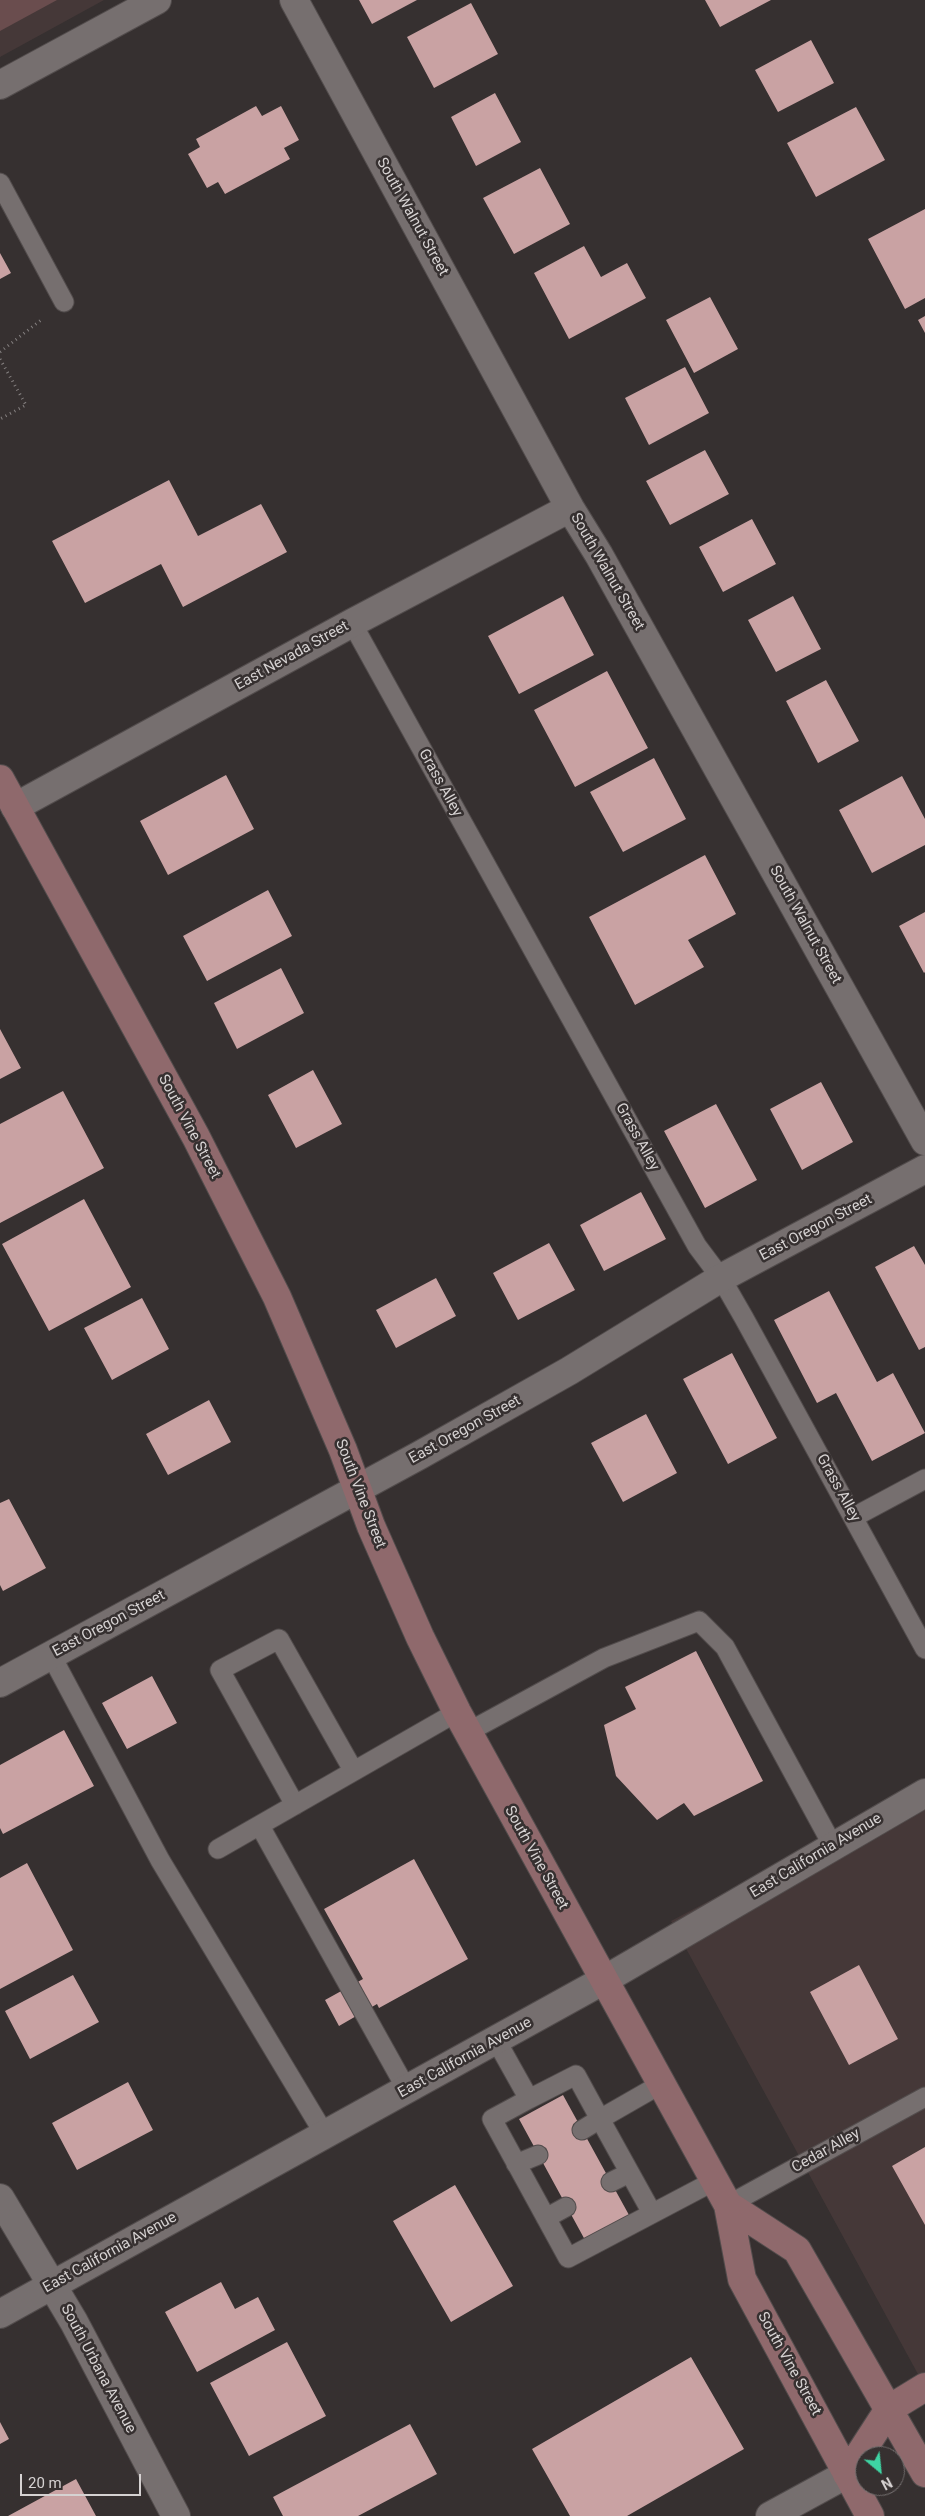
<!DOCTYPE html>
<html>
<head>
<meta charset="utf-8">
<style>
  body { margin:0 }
  #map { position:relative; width:925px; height:2516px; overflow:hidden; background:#363030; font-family:Roboto,sans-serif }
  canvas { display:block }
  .north { position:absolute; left:855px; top:2446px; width:50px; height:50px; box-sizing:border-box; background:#363030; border:1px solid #767171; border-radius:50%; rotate:152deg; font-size:14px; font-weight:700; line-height:20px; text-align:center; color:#d6d2d2 }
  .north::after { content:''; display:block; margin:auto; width:18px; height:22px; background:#3ed4a3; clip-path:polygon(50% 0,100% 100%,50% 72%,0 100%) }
  .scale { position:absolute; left:20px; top:2474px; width:121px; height:22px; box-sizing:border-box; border:2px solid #d6d2d2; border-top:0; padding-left:6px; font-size:15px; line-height:18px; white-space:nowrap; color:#d6d2d2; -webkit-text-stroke:4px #363030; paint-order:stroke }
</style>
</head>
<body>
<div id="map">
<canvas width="925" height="2516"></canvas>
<div class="north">N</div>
<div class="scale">20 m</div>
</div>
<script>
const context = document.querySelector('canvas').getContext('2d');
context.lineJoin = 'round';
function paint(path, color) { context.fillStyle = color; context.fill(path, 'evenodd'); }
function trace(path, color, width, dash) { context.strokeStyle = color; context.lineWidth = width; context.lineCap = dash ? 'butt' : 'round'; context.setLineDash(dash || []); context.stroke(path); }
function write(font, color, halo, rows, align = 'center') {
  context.font = font + ' Roboto,sans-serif'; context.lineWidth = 5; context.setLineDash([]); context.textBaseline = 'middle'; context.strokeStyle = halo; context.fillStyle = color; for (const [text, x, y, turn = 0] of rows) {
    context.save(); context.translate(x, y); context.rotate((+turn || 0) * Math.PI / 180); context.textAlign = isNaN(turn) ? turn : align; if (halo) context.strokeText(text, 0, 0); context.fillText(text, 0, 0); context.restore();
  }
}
const built = new Path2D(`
  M0,0h104l-104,57z
  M925,1787v600l-254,-466z`);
const green = new Path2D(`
  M0,0h57l-57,31z`);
const building = new Path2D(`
  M359,0h58l-45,24z
  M705,0h66l-51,27z
  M471,3l27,51 -64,34 -27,-51z
  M811,40l23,43 -56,29 -23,-42z
  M495,93l26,49 -45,24 -25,-49z
  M256,106l6,10 19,-10 18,34 -15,8 6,11 -65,35 -7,-12 -11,6 -19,-34 12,-7 -4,-8z
  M856,107l29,53 -69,37 -29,-54z
  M540,168l30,56 -56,30 -31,-56z
  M925,209v89l-20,11 -37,-70z
  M584,246l17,31 26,-14 19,35 -77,41 -35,-66z
  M0,253l11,20 -11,6z
  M710,297l28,52 -44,24 -28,-53z
  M925,316v17l-7,-13z
  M685,367l24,46 -60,32 -24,-47z
  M705,450l24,44 -59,31 -24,-44z
  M169,480l29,56 63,-32 26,48 -104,55 -22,-43 -76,39 -33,-62z
  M752,519l24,45 -53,28 -24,-45z
  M563,596l31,59 -75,39 -31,-58z
  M793,596l28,53 -45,23 -28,-52z
  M607,671l41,77 -73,39 -41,-77z
  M826,680l33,61 -41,22 -32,-62z
  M654,758l32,61 -63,33 -33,-60z
  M226,775l28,54 -86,46 -28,-54z
  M902,776l23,43v26l-53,28 -33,-63z
  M705,855l31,59 -48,26 16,27 -69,38 -46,-88z
  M268,890l24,46 -85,45 -24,-45z
  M925,912v60l-1,1 -25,-47z
  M281,968l23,45 -67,36 -23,-46z
  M0,1029l21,39 -21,11z
  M313,1070l29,54 -46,24 -28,-53z
  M821,1082l32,60 -51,28 -32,-61z
  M63,1091l41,77 -104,55v-99z
  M716,1104l41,76 -52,28 -41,-77z
  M641,1192l25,47 -62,32 -24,-46z
  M84,1199l47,88 -82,44 -47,-87z
  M549,1243l26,47 -57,30 -25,-47z
  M914,1246l11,19v82l-6,3 -44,-83z
  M436,1278l20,38 -60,32 -20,-38z
  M829,1291l48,91 16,-9 32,60 -53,28 -36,-68 -19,10 -43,-83z
  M142,1298l27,51 -57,31 -28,-52z
  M732,1353l45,85 -49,26 -45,-85z
  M209,1400l22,42 -63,33 -22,-41z
  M646,1414l31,59 -54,29 -32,-59z
  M9,1499l37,69 -43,23 -3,-6v-82z
  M696,1651l67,130 -69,35 -10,-13 -27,17 -41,-44 -12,-51 32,-16 -11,-22z
  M152,1676l25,47 -50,26 -25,-46z
  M64,1730l30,56 -91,48 -3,-6v-63z
  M414,1859l54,100 -89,49 -2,-4 -38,22 -14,-26 38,-21 -39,-70z
  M27,1863l46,87 -73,39v-111z
  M859,1965l39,74 -49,26 -39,-73z
  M73,1975l26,47 -69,37 -25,-48z
  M128,2082l25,48 -76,40 -25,-47z
  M563,2095l66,120 -44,25 -66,-121z
  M925,2147v78l-33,-59z
  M455,2185l58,101 -62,36 -58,-101z
  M221,2282l14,27 23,-12 17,33 -78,42 -32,-60z
  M287,2342l39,74 -77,40 -39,-73z
  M691,2357l53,92 -117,67h-57l-38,-67z
  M0,2422l9,17 -9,5z
  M410,2424l27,50 -79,42h-75l-10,-19z
  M76,2479l20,37h-88z`);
const path = new Path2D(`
  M0,352l41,-32
  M0,359l26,46 -26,14`);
const lane = new Path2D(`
  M0,183l64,119
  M352,623l345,623 24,32 23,40 181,331
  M854,1517l71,-38
  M51,1655l109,205 165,275
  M468,1732l136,-74 95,-37 26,26 108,199
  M295,1805l-75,-135 59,-31 74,131
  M260,1826l147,264
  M218,1849l239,-137
  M496,2040l33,59 -37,20 76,139 146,-77
  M529,2099l47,-24 24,44 61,-35
  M582,2130l18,-11 52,94
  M516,2164l22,-9
  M611,2182l18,-9
  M728,2205l197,-108
  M546,2218l20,-11`);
const street = new Path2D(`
  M294,0l276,508 29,47 326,586
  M0,85l157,-85
  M15,807l337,-184 218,-115
  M0,1683l420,-228 149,-84 152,-93 204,-109
  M0,2198l74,124 102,194
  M0,2314l604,-334 321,-187
  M770,2516l77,-42`);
const secondary = new Path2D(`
  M0,779l196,358 81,160 66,153 28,76 49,111 37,75 271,493 14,74 128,237
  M728,2205l69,45 128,223
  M847,2474l42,-65 36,-22`);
const streetNames = [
  ["South Walnut Street",412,217,61],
  ["South Walnut Street",607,572,60],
  ["East Nevada Street",292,656,-29],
  ["Grass Alley",440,783,61],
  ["South Walnut Street",805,925,61],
  ["South Vine Street",189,1127,62],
  ["Grass Alley",637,1137,61],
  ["East Oregon Street",816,1228,-28],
  ["East Oregon Street",465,1430,-29],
  ["Grass Alley",838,1488,61],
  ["South Vine Street",360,1494,69],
  ["East Oregon Street",109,1624,-28],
  ["East California Avenue",816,1856,-31],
  ["South Vine Street",536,1858,61],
  ["East California Avenue",465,2058,-29],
  ["Cedar Alley",826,2151,-29],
  ["East California Avenue",110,2253,-29],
  ["South Vine Street",789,2364,61],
  ["South Urbana Avenue",98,2369,62]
];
paint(built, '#453838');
paint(green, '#6a4d4e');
paint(building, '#c9a2a3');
trace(lane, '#524c4c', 21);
trace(street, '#524c4c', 30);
trace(secondary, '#524c4c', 30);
trace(path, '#858080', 3, [1, 4]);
trace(lane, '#766f6f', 19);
trace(street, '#766f6f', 28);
trace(secondary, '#8f696c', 28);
write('15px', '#d6d2d2', '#363030', streetNames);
</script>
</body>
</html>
